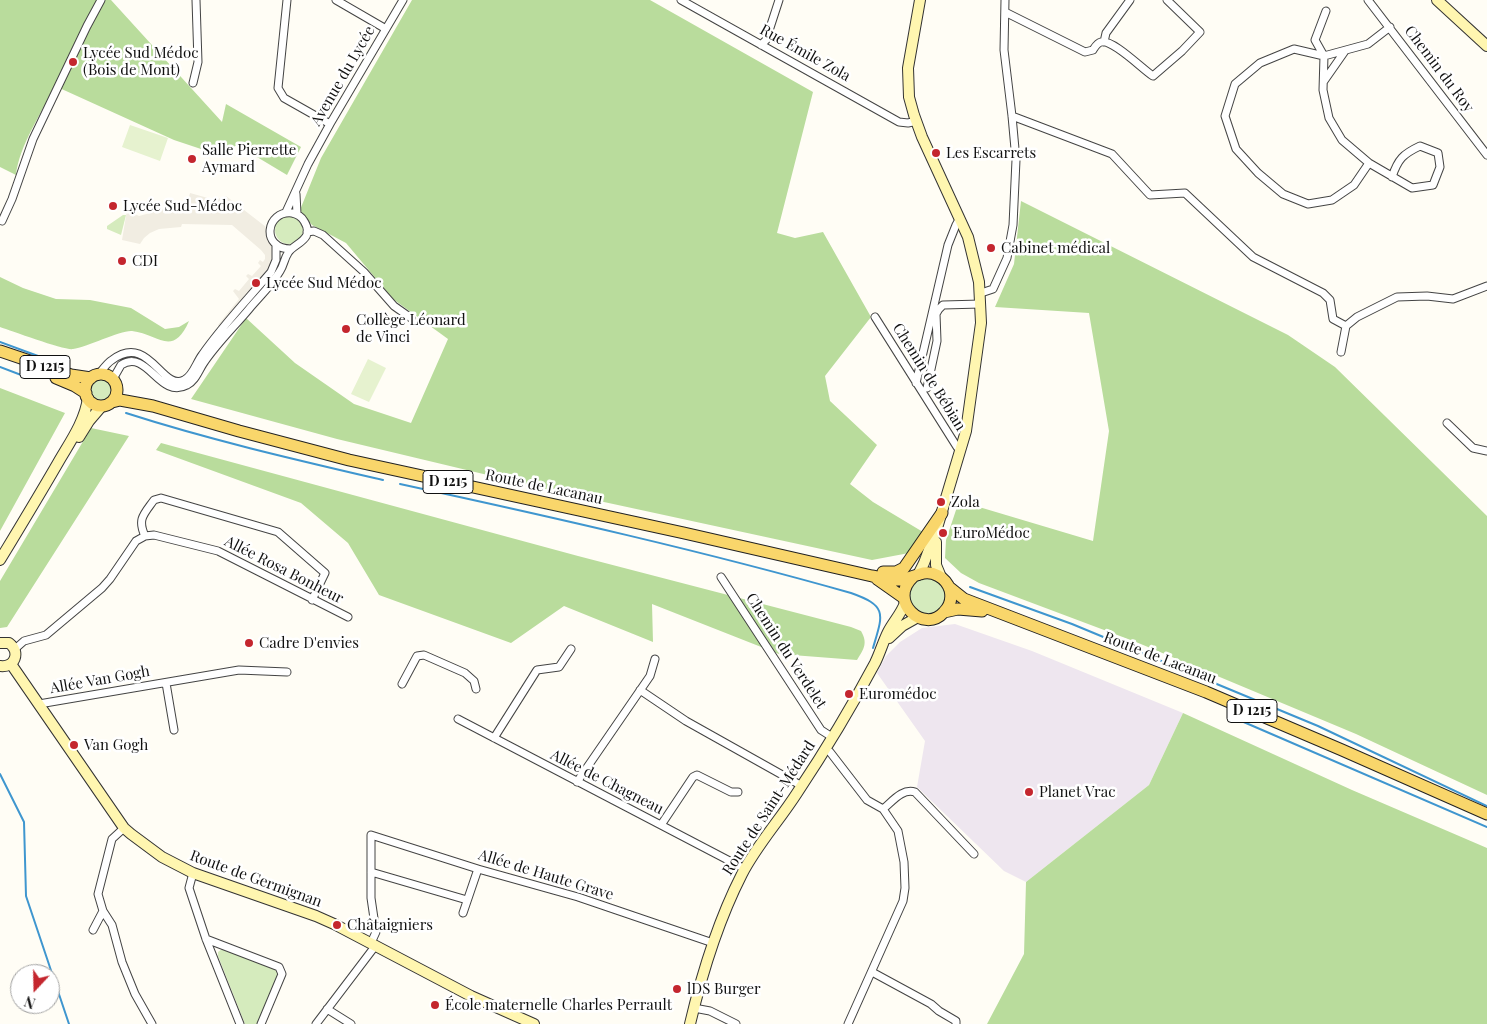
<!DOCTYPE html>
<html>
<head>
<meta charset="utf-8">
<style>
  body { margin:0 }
  #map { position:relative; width:1487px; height:1024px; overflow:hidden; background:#fffdf5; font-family:"Playfair Display",serif }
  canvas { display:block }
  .north { position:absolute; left:10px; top:964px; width:50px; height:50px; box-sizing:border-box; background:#fff; border:1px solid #a0a0a0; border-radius:50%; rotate:201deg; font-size:14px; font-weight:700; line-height:20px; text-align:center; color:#111 }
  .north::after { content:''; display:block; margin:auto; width:18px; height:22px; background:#c4262e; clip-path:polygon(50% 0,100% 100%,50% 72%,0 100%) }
</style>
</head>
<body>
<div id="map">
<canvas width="1487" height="1024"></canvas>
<div class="north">N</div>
</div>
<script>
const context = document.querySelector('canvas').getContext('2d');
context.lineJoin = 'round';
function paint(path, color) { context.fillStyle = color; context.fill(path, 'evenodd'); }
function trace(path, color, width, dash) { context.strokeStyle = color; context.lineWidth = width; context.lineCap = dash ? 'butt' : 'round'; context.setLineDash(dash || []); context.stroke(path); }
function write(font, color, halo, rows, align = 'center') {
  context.font = font + ' "Playfair Display",serif'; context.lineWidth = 5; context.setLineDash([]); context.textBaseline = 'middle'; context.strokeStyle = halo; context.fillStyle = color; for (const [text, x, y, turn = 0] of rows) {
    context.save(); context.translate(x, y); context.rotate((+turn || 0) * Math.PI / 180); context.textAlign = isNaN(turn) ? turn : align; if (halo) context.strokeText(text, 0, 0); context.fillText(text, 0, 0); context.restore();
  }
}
const industrial = new Path2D(`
  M955,624l77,27 151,62 -34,72 -123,97 -22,-11 -87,-84 8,-46 -48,-68 9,-17 14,-14 22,-14z`);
const green = new Path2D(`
  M123,215h3l-5,20 -14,-6v-3z
  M275 230a14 14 0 1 1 28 0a14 14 0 1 1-28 0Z
  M91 389a11 11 0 1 1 22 0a11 11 0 1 1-22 0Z
  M909 596a19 19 0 1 1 38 0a19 19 0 1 1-38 0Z
  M222,949l53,19 3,4v4l-20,48h-13l-27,-68v-4z`);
const forest = new Path2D(`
  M0,0h111l111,122 4,-18 75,43 -14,28 -50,-30 -18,10 -45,-15 -119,-54c-13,26 -36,60 -39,89l-16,-8z
  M412,0h238l163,92 -36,141 18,5 28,-6 48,85 -46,59 5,25 47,44 -27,39 23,18 50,30 -14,21 -37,7 -305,-66 -230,-55 -146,-40 55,-81 49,45 59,41 57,19 37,-84 -55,-40 -47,-56 -34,-18 -12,-15 21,-52z
  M1021,201l267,134 47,32 152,149v279l-131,-61 -220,-92 -157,-59 -18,-10 -16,-15 1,-18 13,-39 134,40 16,-110 -20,-118 -94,-6 19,-43z
  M0,277l23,11 33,11 34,1 41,8 34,21 14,-2 10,-6c-16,37 -31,13 -57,10 -11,-1 -45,16 -59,18 -7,2 -61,-18 -73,-22z
  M0,388l65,25 -65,118z
  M91,428l38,8 -122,191 -7,1v-47z
  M161,443l417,113 273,71 10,4c7,12 3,18 -4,29l-78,-6 -127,-50 1,38 -89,-36 -53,37 -132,-48 -31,-52 -47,-40 -145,-53z
  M1183,713l169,77 135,58v176h-500l37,-70 2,-72 123,-97z`);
const pitch = new Path2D(`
  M130,125l38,13 -8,23 -38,-14z
  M368,359l18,9 -17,34 -18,-8z`);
const plaza = new Path2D(`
  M190,193l25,7 11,-4 40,31 8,21v8l-4,12 -51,58 -1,-1 21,-26 -6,-8 2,-2 4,2 10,-12 -3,-3 2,-2 4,2 9,-10 -3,-3 2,-3 3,2 2,-3v-4l-4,-5 -29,-25 -50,-1 -1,3 -22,2 -9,4 -6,5 -4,6 -18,-4 5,-30 12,6 11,-3 6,-6 21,6 1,-5 4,1 2,-8h4z`);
const stream = new Path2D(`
  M0,342l38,14
  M0,367l29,11
  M126,413c84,27 171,47 257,67
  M400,484c152,33 303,67 451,109 37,13 32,21 22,55
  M970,587l102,37 246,102 169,80
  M1239,720l248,107
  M0,774l24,48 2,74 43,128`);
const street = new Path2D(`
  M287,0l-9,88 6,10 46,26
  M336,0l50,29
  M681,0l218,122 9,1 9,-2
  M1368,0l119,155
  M1326,11l-11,29 9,16 -30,-7 -34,14 -25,21 -10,32 11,33 22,24 25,21 25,10 24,-4 22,-15 15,-22
  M1005,12l80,40 8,-2c2,-3 4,-7 8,-8 12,-3 41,27 52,34l29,-25 18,-19 -33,-32
  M1390,27l-22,17 -44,12 -1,34 6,28 13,22 27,23 43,25 21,-3 7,-18 -2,-14 -18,-7c-17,8 -22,13 -28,31
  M1104,42l2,-9 24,-33
  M761,45l5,-5 13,-40
  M1324,81l21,-30
  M193,83l5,-21 -2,-62
  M1012,116l100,38 38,41 35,-2 68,64 70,36 7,7 3,19 13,7 -5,26
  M296,194l1,20
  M286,212l22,-48 22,-40 73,-124
  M2,221l10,-22 21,-60 54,-113 14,-26
  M307,232l7,-1 9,4 41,37 30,34 17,12
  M981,293l12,-4 14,-31 6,-33 3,-65 -4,-44 -8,-66 1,-50
  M875,317l82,130 4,3
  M1346,326l11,-9 40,-20 30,-1 26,3 34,-13
  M99,374c4,-5 8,-11 13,-14 37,-28 50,32 72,20 9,-4 12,-17 18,-25 20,-29 46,-56 69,-83l5,-12v-15
  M113,379l8,-14c27,-17 38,35 66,20 8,-4 11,-13 16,-21 13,-20 31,-37 46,-55 10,-12 23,-24 31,-38 4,-6 4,-12 8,-18 6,-10 28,-13 16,-32 -3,-5 -7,-7 -12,-8 -26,-3 -32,36 -1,36
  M916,383l32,-138 8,-20 4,-7
  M927,388l10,-47 -1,-27 3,-5 4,-4 38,-1
  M1447,423l26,25 14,3
  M145,536c-8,-17 -1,-22 9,-36l7,-2 117,34 47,41 -13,27
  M721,577l100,153 11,7
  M15,649l9,-8 22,-6 56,-47 8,-9 26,-38 9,-5 9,-1 64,16 130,66
  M166,683l8,47
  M402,684l15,-28 7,-1 41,18 9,8 2,8
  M640,690l46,31 116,65
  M39,704l200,-34 48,2
  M458,719l287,150
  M494,738l43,-68 22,-3 12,-18
  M825,748l5,4 37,48 16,9 15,22 6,31 1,26 -2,13 -55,123
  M577,782l73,-106 5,-17
  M883,809c9,-7 19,-21 32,-17l59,62
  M661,825l32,-48 4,-2 34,17h7
  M124,828l-12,11 -14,55 5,17 9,14 10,37 13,32 17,30
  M371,872l96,28
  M193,873l-4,15 17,51 34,85
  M463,913l15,-44
  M93,930l10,-19
  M206,939l73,28 3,7 -21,50
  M371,943l5,-11 -5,-34v-63l107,34 100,28 135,46
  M872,972l59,32 8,7 17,10v3
  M694,1008l16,3 26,13
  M327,1009l24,15
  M316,1024l60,-79`);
const secondary = new Path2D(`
  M1437,0l50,46
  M79,437l10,-16 12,-14
  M936,542v23l5,12
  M0,560c20,-33 40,-66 59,-99 11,-19 26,-40 29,-63
  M918,575l6,-12 13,-35 29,-97 15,-108 -2,-41 -11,-45 -46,-100 -8,-22 -5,-18 -1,-29 12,-68
  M889,638l13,-12 16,-9
  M0,643h9c12,9 6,25 -9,23
  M11,664l113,164 7,6 31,23 31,16 123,43 18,8 137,72 63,28
  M690,1024c12,-51 28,-103 52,-150 15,-29 37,-53 55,-81 28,-42 54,-85 78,-130 5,-10 8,-21 13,-31 5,-10 13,-18 17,-29`);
const primary = new Path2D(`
  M0,351l71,24 20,3
  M85 390a16 16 0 1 1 32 0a16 16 0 1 1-32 0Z
  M56,378l19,8 11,7
  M112,402l8,-2 33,6 86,25 110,29 335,73 188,43c8,1 17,4 26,4 9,0 14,-4 22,-6 12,-4 26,3 30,16 2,8 0,16 -6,22 -20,23 -57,-11 -31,-35
  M883,572h13l8,-4 38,-55
  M877,579l27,19
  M949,587l15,12 242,93 136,58 145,64
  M944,612l14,-3 24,2`);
const markers = [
  [73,62,5,"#c4262e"],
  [936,153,5,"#c4262e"],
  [192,159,5,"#c4262e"],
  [113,206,5,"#c4262e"],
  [991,248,5,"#c4262e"],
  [122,261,5,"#c4262e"],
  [256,283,5,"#c4262e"],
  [346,329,5,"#c4262e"],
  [941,502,5,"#c4262e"],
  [943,533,5,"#c4262e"],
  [249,643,5,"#c4262e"],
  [849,694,5,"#c4262e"],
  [74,745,5,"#c4262e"],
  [1029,792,5,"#c4262e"],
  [337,925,5,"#c4262e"],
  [677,989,5,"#c4262e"],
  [435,1005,5,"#c4262e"]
];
const shields = [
  [45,367,50],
  [448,482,50],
  [1252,711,50]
];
const shieldNames = [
  ["D 1215",45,367],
  ["D 1215",448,482],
  ["D 1215",1252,711]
];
const poiNames = [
  ["Lycée Sud Médoc",83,53],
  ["(Bois de Mont)",83,70],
  ["Salle Pierrette",202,150],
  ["Aymard",202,167],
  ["Les Escarrets",946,153],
  ["Lycée Sud-Médoc",123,206],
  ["Cabinet médical",1001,248],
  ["CDI",132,261],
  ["Lycée Sud Médoc",266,283],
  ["Collège Léonard",356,320],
  ["de Vinci",356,337],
  ["Zola",951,502],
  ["EuroMédoc",953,533],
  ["Cadre D'envies",259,643],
  ["Euromédoc",859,694],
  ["Van Gogh",84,745],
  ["Planet Vrac",1039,792],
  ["Châtaigniers",347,925],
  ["lDS Burger",687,989],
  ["École maternelle Charles Perrault",445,1005]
];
const streetNames = [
  ["Rue Émile Zola",805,53,29],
  ["Chemin du Roy",1439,69,53],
  ["Avenue du Lycée",343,76,-60],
  ["Chemin de Bébian",929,377,58],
  ["Route de Lacanau",544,487,12],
  ["Allée Rosa Bonheur",284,570,27],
  ["Chemin du Verdelet",786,651,57],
  ["Route de Lacanau",1160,658,21],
  ["Allée Van Gogh",100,680,-10],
  ["Allée de Chagneau",607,782,27],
  ["Route de Saint-Médard",769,808,-57],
  ["Allée de Haute Grave",546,875,17],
  ["Route de Germignan",256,879,20]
];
paint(industrial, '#eee6ef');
paint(green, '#d5ebbd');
paint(forest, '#b9dc9c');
paint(pitch, '#e6f2cf');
paint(plaza, '#f1ede2');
trace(stream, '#3f96cf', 2);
trace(street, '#444', 9);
trace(secondary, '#333', 12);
trace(primary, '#222', 13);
trace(street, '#fff', 7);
trace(secondary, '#fff6b0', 10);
trace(primary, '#f9d66b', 11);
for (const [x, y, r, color] of markers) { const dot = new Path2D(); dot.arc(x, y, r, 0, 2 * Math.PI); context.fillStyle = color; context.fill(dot); trace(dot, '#fff', 2); }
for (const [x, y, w] of shields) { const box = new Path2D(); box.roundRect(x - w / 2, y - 11.5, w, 23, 4); context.fillStyle = '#fff'; context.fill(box); trace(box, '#111', 1); }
write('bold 14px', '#111', null, shieldNames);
write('15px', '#111', '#fff', poiNames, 'left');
write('15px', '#111', '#fff', streetNames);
</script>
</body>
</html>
